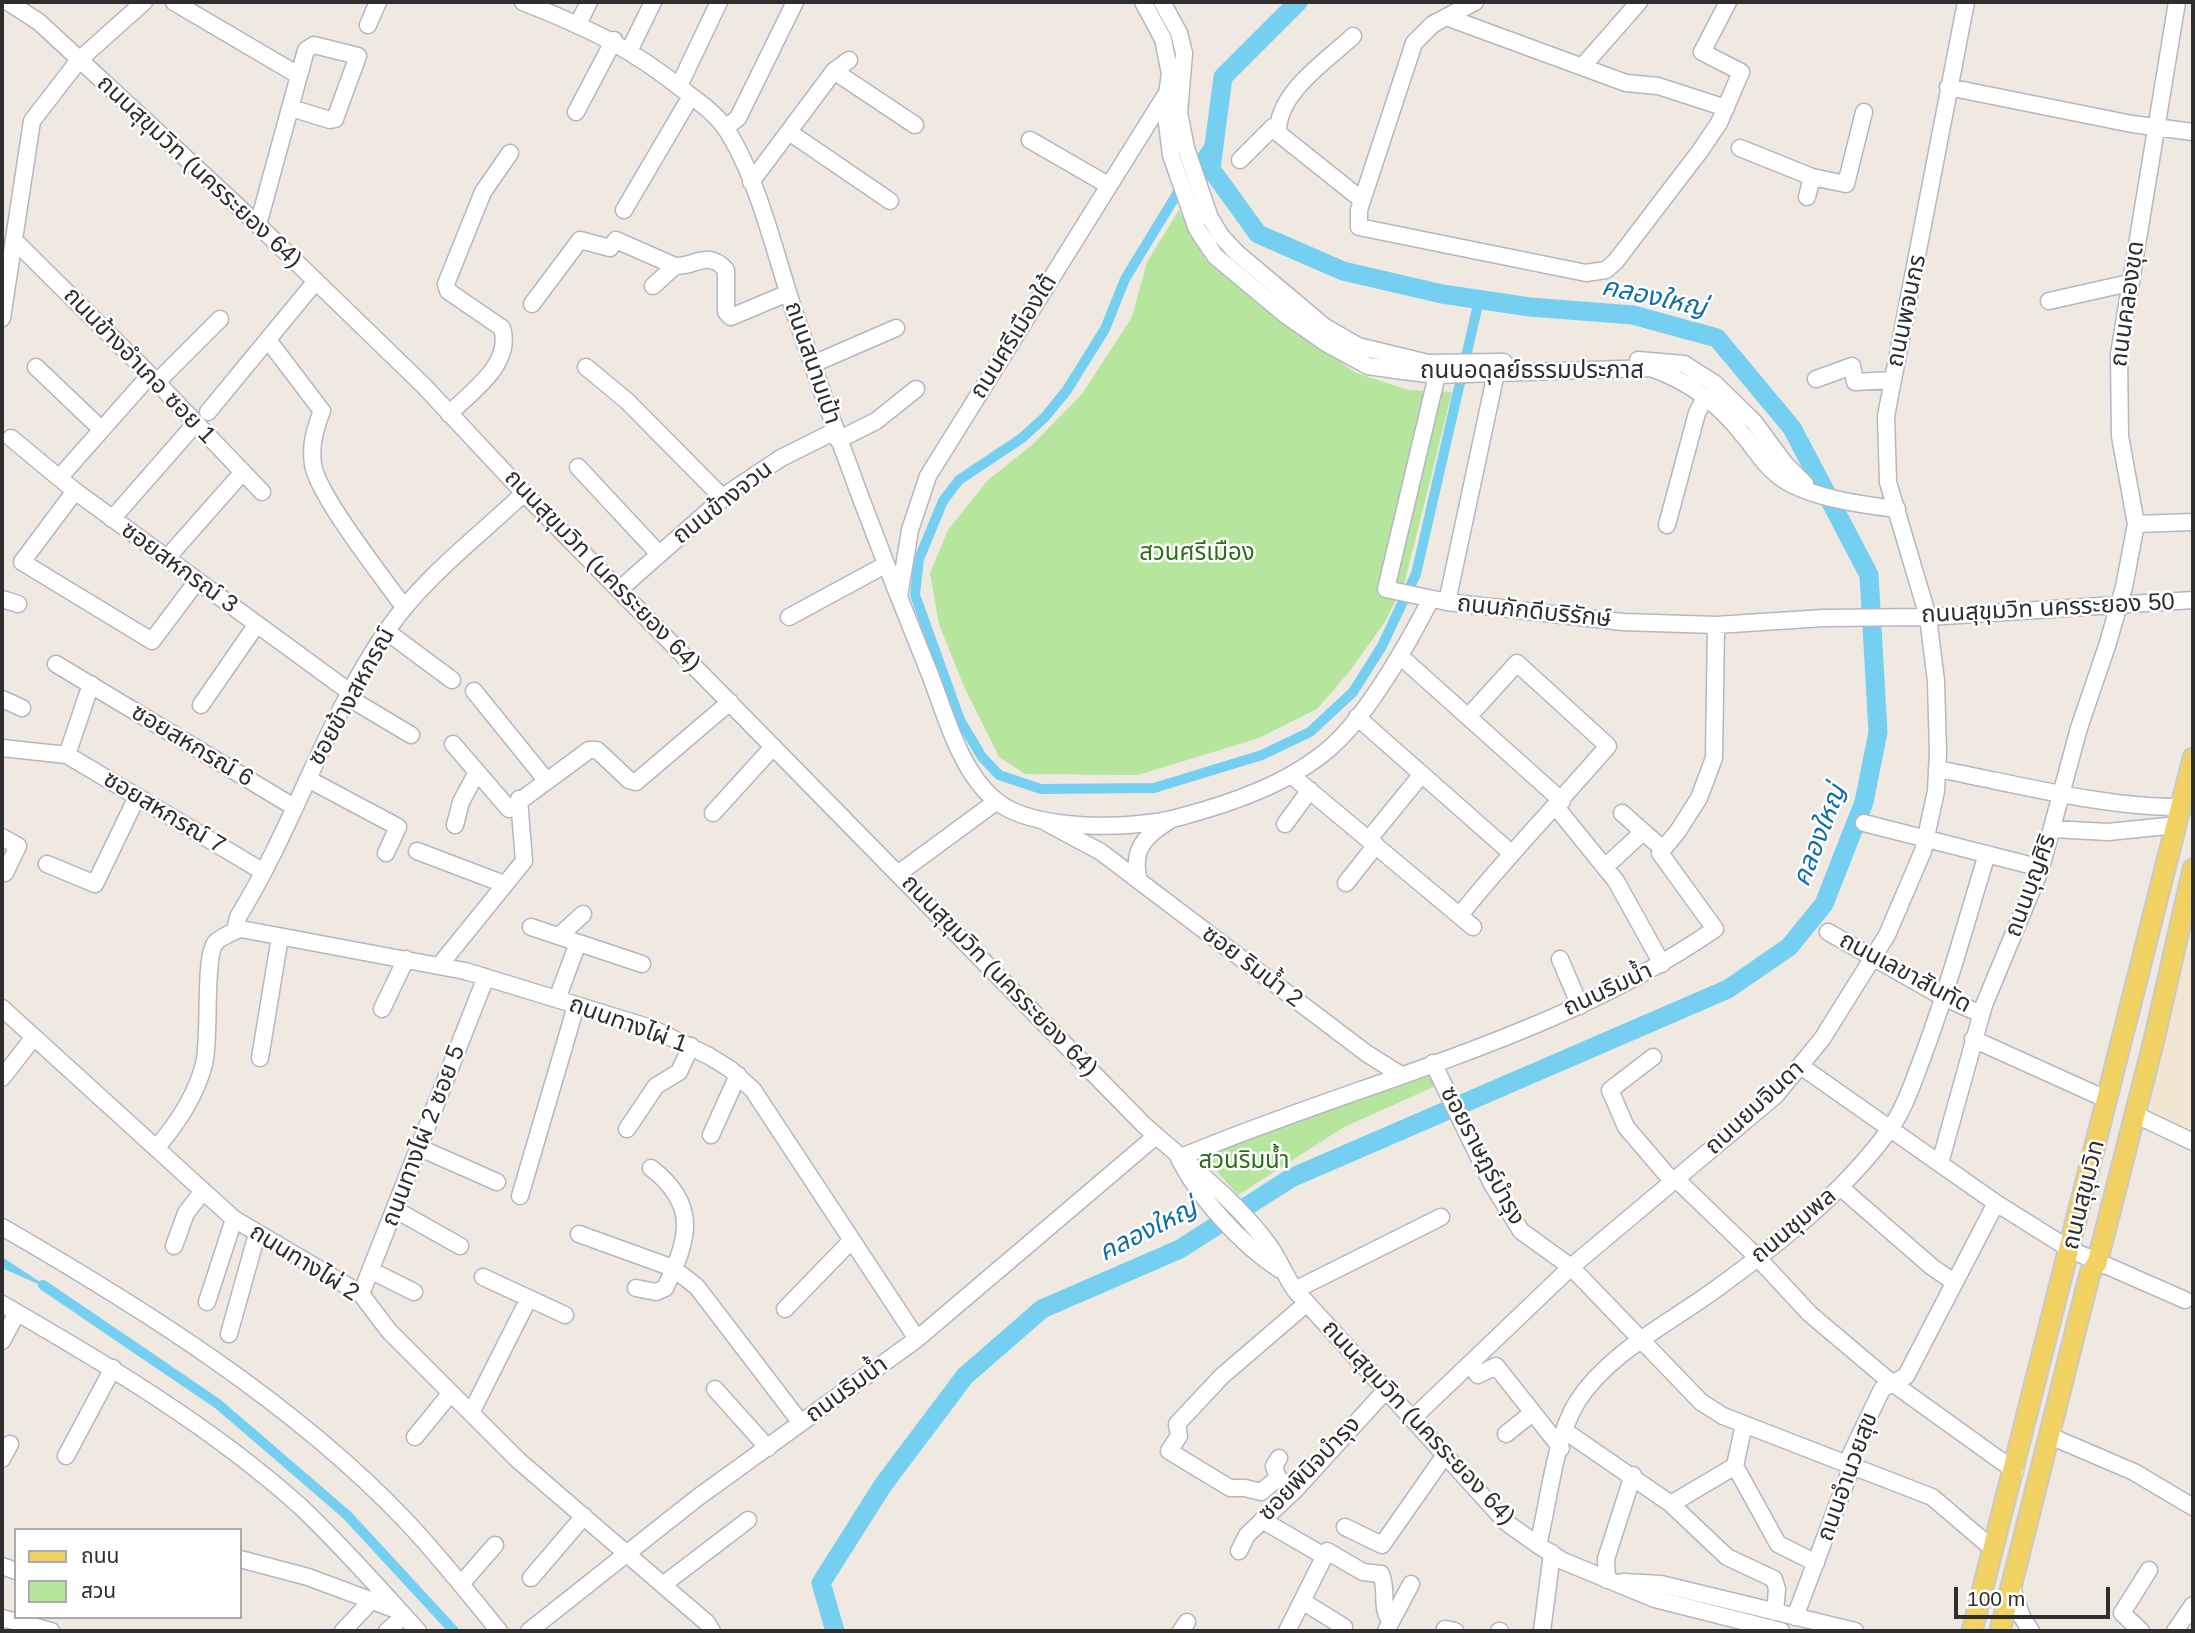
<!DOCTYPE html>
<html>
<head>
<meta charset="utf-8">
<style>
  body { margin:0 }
  #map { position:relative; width:2195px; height:1633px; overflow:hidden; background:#efe9e1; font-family:Helvetica,"Noto Sans Thai",sans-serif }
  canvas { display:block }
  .frame { position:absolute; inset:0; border:4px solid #2e2e2e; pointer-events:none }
  .legend { position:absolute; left:14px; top:1528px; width:228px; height:91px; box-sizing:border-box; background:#fff; border:2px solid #ababab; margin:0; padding:9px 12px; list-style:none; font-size:21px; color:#2e2e2e }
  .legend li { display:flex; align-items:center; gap:14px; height:35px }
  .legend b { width:35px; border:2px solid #ababab }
  .scale { position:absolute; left:1954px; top:1587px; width:156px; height:32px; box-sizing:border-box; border:4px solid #2e2e2e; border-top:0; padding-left:9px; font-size:21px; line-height:24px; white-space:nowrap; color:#2e2e2e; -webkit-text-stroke:5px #fff; paint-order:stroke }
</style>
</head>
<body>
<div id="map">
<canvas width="2195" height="1633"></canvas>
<div class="frame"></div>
<ul class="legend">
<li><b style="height:9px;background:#f2d163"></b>ถนน</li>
<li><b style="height:19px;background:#b6e59e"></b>สวน</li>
</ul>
<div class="scale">100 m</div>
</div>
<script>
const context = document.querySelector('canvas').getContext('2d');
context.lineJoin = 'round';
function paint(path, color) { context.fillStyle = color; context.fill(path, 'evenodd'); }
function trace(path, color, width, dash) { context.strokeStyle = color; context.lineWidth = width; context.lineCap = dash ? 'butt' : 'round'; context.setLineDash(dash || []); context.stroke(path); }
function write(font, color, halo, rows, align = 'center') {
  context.font = font + ' Helvetica,"Noto Sans Thai",sans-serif'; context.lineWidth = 5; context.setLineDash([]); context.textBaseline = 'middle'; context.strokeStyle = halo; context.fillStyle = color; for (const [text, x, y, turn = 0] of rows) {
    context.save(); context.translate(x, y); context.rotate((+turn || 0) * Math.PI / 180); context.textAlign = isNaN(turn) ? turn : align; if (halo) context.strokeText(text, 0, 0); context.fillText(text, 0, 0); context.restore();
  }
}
const education = new Path2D(`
  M2188,948l5,1v188l-50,-22z`);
const green = new Path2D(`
  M1179,210l26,49 54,44 97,70 53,17 43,2 -47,189 -19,39 -36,51 -33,38 -58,29 -121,37 -113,-1 -26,-17 -34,-68 -26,-65 -9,-51 18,-43 39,-49 46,-37 49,-50 50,-77 15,-55z
  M1431,1067l7,18 -94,42 -106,68 -38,-42z`);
const water = new Path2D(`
  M2,1257l52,34 -52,-23z`);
const canal = new Path2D(`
  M1192,171l24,-35
  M1183,184l-58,95 -20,50 -38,61 -22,27 -23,21 -63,42 -16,21 -24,58 -4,36 45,125 22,37 17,18 42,14 113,-1 108,-33 48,-23 43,-40 29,-46 34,-72 63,-274
  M43,1285l175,119 129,111 107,116`);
const river = new Path2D(`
  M835,1631l-14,-48 62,-98 82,-109 77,-67 138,-60 111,-71 437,-189 61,-42 35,-43 40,-102 14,-70 -9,-157 -77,-147 -75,-90 -84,-23 -103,-8 -88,-13 -99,-23 -85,-37 -47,-65 12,-92 75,-75`);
const minor = new Path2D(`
  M8,2l31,20 219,203 166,161 100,107 619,631c43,39 90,73 125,120 10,13 17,32 27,46l212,233 31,22 25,16 92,38 126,32
  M174,2l124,73
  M523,2c65,26 109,46 164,91 13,10 29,21 39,36 33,50 51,133 71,191 40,117 83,232 130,347 18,44 31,102 68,133 38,32 139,30 185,17 52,-14 108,-33 150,-69 39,-34 77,-103 101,-149
  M1143,2l20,37 7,35 -5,33 6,48 26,74 18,27 72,60 39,27 42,23 35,5 34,4 214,-7c39,14 67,35 93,68 10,12 19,27 31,37 26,24 88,32 122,36
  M1162,2l17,31 5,20 -5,60 7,35 24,70 11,18 16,17 88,74 33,19 70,17 76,-1
  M1475,2l-42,22 -19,19 -55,167v17l227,46 20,-3 10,-9 84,-110 19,-28 22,-51 -39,-20 26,-50
  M1449,18l177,65 32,3 68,22
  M578,24l11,-22
  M368,25l10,-23
  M1353,36c-26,25 -76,56 -75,97l84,67
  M629,51l24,-49
  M1582,67l57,-65
  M834,71l81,54
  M679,86l40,-84
  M1948,87l184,37 61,8
  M576,112l38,-72
  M725,128l13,-10 57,-116
  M789,132l101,69
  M1030,140l78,45
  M1740,148l72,29 34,7 18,-72
  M1240,160l33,-33 5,1
  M751,182l83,-111 15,-11
  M1807,197l5,-20
  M624,210l67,-114
  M258,225l48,-175 8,-5 44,11 -23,63 -5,1 -39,-12
  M15,241l135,134 112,117
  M653,286l22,-20
  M2049,301l80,-18
  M532,304l48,-64 30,8 6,-8 59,26c20,1 33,-17 51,4v42l5,5 57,-24
  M2,318l30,-197 47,-61 65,-58
  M268,340l54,71c-7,17 -12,34 -9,53 3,29 71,115 91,143
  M1638,360l46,4 30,19 40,39 31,42 20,20
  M813,364l83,-36
  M36,367l64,61
  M586,367l41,34 96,97
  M1437,375l-51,214 61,13 176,20 93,3 108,-7 104,-1 265,-17
  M1816,379l36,-13 3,16 37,-2
  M157,382l63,-63
  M208,412l108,-131
  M449,414c23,-23 64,-50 53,-86l-54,-37 -2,-7 37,-92 27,-39
  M11,438l64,53 276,202
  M838,440l38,-19 40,-32
  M578,467l81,87
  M59,478l91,-103
  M75,491l-53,71 130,79 45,-60
  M524,493c-45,43 -100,84 -136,136 -62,89 -93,196 -150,288l-3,14 6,-2 224,42 186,57 58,28 21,13 23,21 164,249
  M112,519l84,-96
  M2136,524l57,-2
  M1667,525l30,-112 9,-17
  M167,558l75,-85
  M620,589l110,-97 51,-34 54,-27
  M899,597l11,-67 18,-54 237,-380
  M2,599l16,5
  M1447,602l49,-229
  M789,617l96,-52
  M386,631l66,49
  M1400,656l162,145
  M56,664l238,143
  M474,691l72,89
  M349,698l62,37
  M2,699l20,9
  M201,705l56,-81
  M1357,717l153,135
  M453,744l56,65 80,-59h8l32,30 7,2 94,-80
  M2,748l65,7 195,116
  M67,755l24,-71
  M1937,769c76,14 167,39 244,38
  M1291,775l182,152
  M308,779l90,48 -12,26
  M1556,807l60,74 46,83
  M713,813l60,-66
  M1622,813l41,36
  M1047,823l54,29 265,201 35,22
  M1864,823l177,45
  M1285,824l25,-34
  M455,825l6,-23 16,-30
  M2052,829l56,3 69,-7
  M2,837l16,9 -13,27
  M1369,839l53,-65
  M417,851l87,33
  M47,864l48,20 42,-87
  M1605,867l38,-35
  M899,873l98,-72
  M1139,881c-8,-30 5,-45 30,-60
  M1346,883l30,-38
  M1460,915c47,-59 99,-112 148,-169l-91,-83 -49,54
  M531,927l111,37
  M1828,932l115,65 38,17
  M559,936l24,-22
  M1560,959l20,47
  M439,966l85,-105 -5,-62
  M557,999l21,-56
  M2,1008l232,211 127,75 28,37 129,129 189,163 5,8
  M382,1009l24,-50
  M1973,1039l135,61
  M1653,1057l-43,33 16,37 47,55
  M260,1058l20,-121
  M1433,1063l59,121 29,47 50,36 130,135 22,14 209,81 61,52
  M1802,1067l194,136 75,47 114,50
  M2,1078l32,-41
  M2134,1114l59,28
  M627,1129l29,-43 23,-14 12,-26
  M711,1135l27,-60
  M157,1147c20,-23 39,-52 47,-83 7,-27 -1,-108 12,-122 4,-4 13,-8 19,-11
  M420,1148l77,34
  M1179,1158c177,-75 376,-118 536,-229l-55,-76 18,-22 21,-33 15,-40 2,-133
  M1179,1158c19,39 63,87 100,111
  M1940,1163l44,-158 57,-137 38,-140 28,-82 17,-59 12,-63 -16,-88 -1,-82 58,-352
  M1676,1179l81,78 53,57 77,65 128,92
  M1840,1187l92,80 22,15
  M520,1196l56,-190
  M396,1210l64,36
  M2,1227c140,81 292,176 404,294 33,35 63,73 93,110
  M579,1234l94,34 24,19 104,136
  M174,1246l12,-33 17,-22
  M372,1271l42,21
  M483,1277l82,38
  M636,1288l20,4 9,-4c24,-49 34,-83 -14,-120
  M1295,1290l146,-73
  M361,1294l125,-317
  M207,1302l27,-83
  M2,1304c104,60 209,122 299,203 41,39 79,82 117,124
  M785,1309l66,-68
  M229,1334l28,-100
  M2,1341l15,-28
  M1470,1364l8,11 18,-9 65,82
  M715,1389l53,59
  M471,1413l57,-113
  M1412,1419l159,-152 205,-172 46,-56 65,-104 36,-84 13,-60 2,-38 -2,-72 -8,-64 -40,-135 -2,-66 80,-414
  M1744,1424l-9,42 43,78 38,19
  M1565,1431l106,73 56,53 47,22 3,10 -2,23
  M1506,1434l25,-20
  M2050,1436l84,36 59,35
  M415,1437l35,-43
  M66,1456l47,-88
  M2,1459l8,-15
  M1278,1478l-4,-12 5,-8
  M1295,1490l-17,-12 -17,14 -16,-4h-15l-61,-37 10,-15 -2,-12 45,-48 85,-73
  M1671,1504l64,-38
  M1262,1520l62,36
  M1345,1527l37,18 63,-90
  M1538,1545c11,-43 16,-105 39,-143 32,-50 93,-79 139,-113 62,-45 125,-94 171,-156 17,-22 26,-51 36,-77 25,-66 43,-134 64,-202
  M1239,1551l8,-16 48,-45 91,-100
  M240,1559l68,18 86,32
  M2,1566l14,5
  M531,1578l53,-62
  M1607,1580l-1,-21 27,-84
  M1623,1582l38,2 194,47
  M461,1584l34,-39
  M664,1584l84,-64
  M2011,1586l11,31 9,14
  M1302,1601l42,26
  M1795,1617l57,-151 -2,-10 32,-67 24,-13 90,-173
  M2,1618l49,13
  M1445,1629l10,2
  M343,1631l30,-32
  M387,1631l17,-15
  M529,1631l168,-133 220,-159 239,-203
  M1181,1631l6,-9
  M1287,1631l40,-80 36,21 18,2c7,17 -1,32 9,47
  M1386,1631l25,-47
  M1499,1631h1
  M1542,1631l10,-78
  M2141,1631l-19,-18 27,-43
  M2175,1631l18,-26`);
const major = new Path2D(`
  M1972,1631l221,-873
  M2000,1631l90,-358 7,-10 57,-223 39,-171`);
const streetNames = [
  ["ถนนสุขุมวิท (นครระยอง 64)",199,172,43],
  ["ถนนคลองขุด",2128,304,-82],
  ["ถนนพจนกร",1907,311,-78],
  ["ถนนศรีเมืองใต้",1014,337,-58],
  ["ถนนสนามเป้า",812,363,71],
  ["ถนนข้างอำเภอ ซอย 1",139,366,46],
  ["ถนนอดุลย์ธรรมประภาส",1532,371],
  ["ถนนข้างจวน",723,503,-38],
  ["ซอยสหกรณ์ 3",179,568,36],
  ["ถนนสุขุมวิท (นครระยอง 64)",602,571,46],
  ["ถนนสุขุมวิท นครระยอง 50",2048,609,-3],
  ["ถนนภักดีบริรักษ์",1534,612,6],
  ["ซอยข้างสหกรณ์",352,697,-61],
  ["ซอยสหกรณ์ 6",192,746,31],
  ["ซอยสหกรณ์ 7",164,813,31],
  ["ถนนบุญศิริ",2031,886,-70],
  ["ซอย ริมน้ำ 2",1252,967,37],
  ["ถนนเลขาสันทัด",1905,973,28],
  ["ถนนสุขุมวิท (นครระยอง 64)",999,976,46],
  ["ถนนริมน้ำ",1608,990,-25],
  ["ถนนทางไผ่ 1",628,1025,20],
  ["ถนนยมจินดา",1755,1108,-43],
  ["ถนนทางไผ่ 2 ซอย 5",424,1136,-69],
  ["ซอยราษฎร์บำรุง",1482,1156,62],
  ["ถนนสุขุมวิท",2084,1195,-76],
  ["ถนนชุมพล",1794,1226,-40],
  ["ถนนทางไผ่ 2",304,1263,32],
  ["ถนนริมน้ำ",847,1390,-36],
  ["ถนนสุขุมวิท (นครระยอง 64)",1418,1423,47],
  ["ซอยพินิจบำรุง",1310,1469,-46],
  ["ถนนอำนวยสุข",1848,1477,-70]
];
const parkNames = [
  ["สวนศรีเมือง",1197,553],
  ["สวนริมน้ำ",1244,1161]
];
const waterNames = [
  ["คลองใหญ่",1654,298,12],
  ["คลองใหญ่",1820,836,-69],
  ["คลองใหญ่",1148,1231,-27]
];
paint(education, '#f0e6d1');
paint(green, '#b6e59e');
paint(water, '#75cff0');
trace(canal, '#75cff0', 10);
trace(river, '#75cff0', 19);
trace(minor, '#b4b7c1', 19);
trace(major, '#c9c9c9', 23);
trace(minor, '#fff', 16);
trace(major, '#f2d163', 19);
write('24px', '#2e2e2e', '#fff', streetNames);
write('24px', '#2c6e1b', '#fff', parkNames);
write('italic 26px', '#0d6fa3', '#fff', waterNames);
</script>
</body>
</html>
